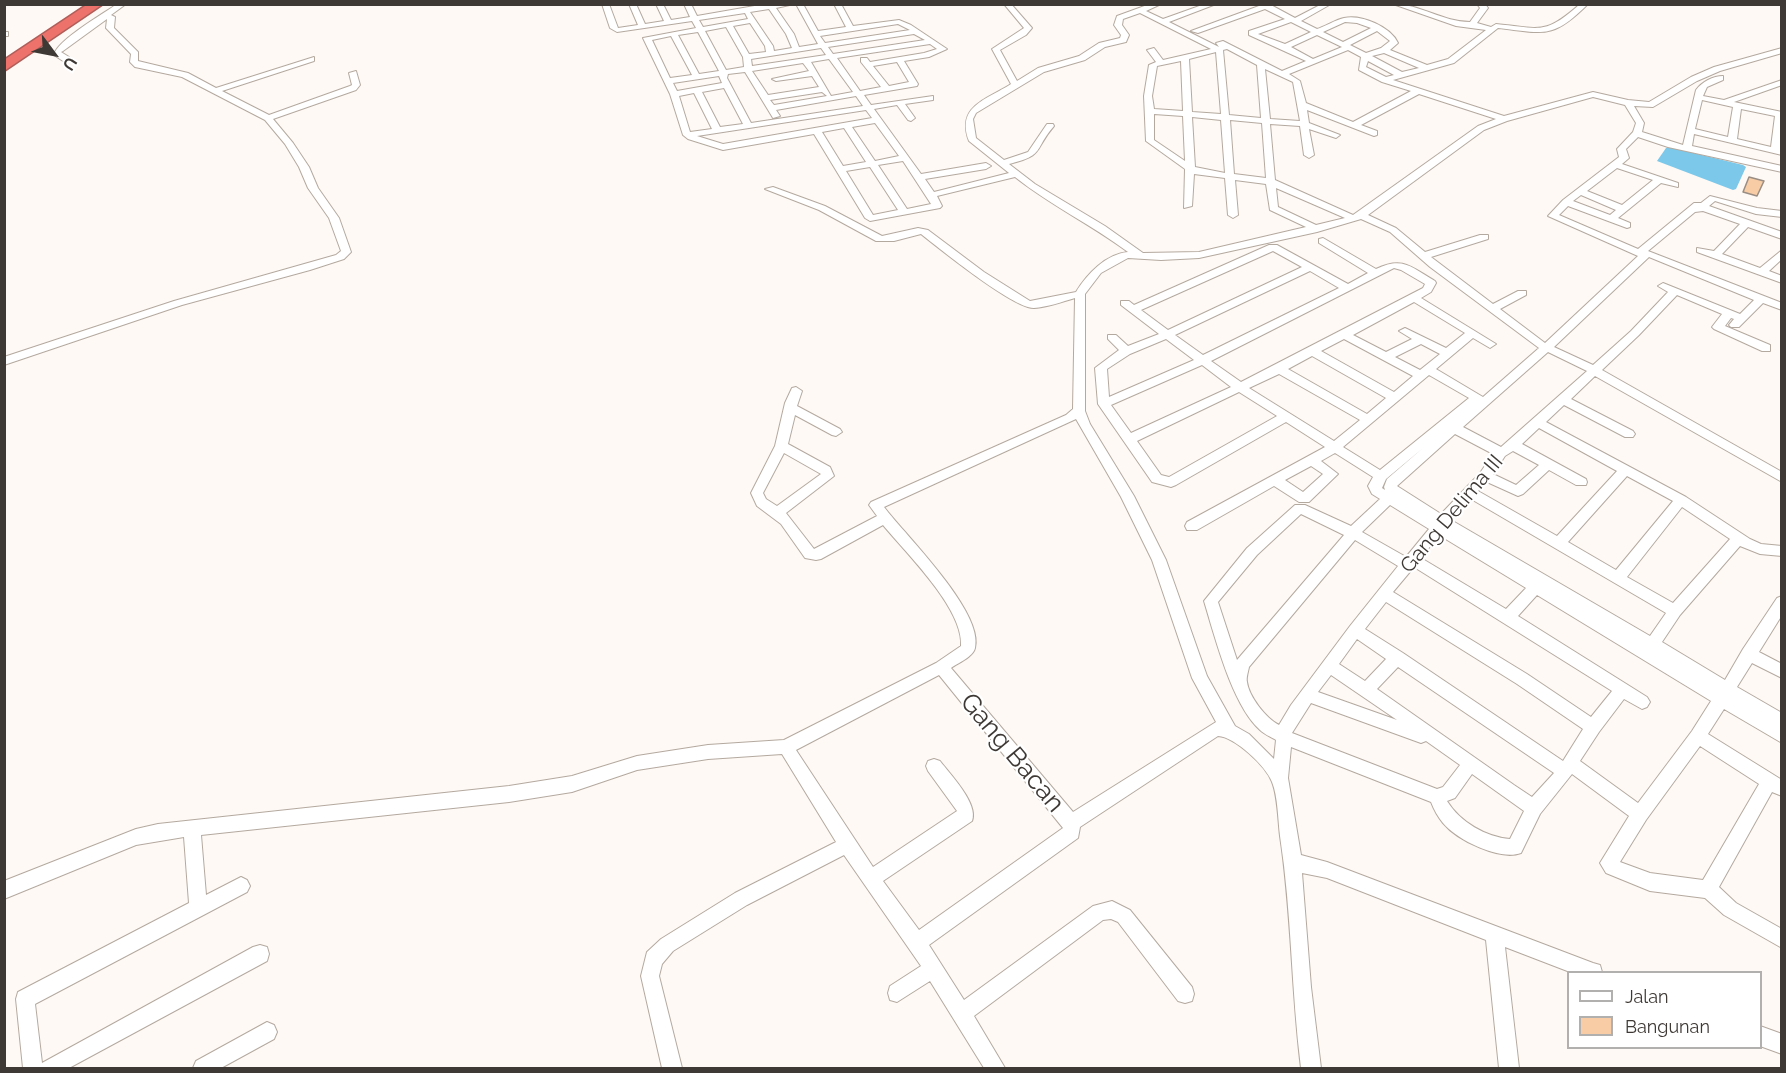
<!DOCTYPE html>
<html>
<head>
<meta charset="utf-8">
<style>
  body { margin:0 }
  #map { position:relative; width:1786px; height:1073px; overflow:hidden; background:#fef9f5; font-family:Raleway,sans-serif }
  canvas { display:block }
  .frame { position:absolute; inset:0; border:6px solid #3e3935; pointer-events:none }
  .legend { position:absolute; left:1567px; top:971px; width:195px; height:78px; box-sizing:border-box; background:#fff; border:2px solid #b2b0ae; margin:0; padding:8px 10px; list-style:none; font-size:18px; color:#3e3935 }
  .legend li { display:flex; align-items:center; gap:12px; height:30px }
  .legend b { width:30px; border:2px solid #b2b0ae }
  .north { position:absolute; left:24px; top:24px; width:60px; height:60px; -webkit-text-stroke:4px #fff; paint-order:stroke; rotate:122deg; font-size:16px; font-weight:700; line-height:24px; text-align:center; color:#3e3935 }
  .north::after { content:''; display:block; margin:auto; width:21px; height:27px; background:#3e3935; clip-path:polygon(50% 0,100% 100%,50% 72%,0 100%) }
</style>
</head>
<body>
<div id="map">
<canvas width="1786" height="1073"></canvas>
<div class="frame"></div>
<ul class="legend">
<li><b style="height:8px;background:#fff"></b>Jalan</li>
<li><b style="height:16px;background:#f8cca5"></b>Bangunan</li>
</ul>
<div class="north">U</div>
</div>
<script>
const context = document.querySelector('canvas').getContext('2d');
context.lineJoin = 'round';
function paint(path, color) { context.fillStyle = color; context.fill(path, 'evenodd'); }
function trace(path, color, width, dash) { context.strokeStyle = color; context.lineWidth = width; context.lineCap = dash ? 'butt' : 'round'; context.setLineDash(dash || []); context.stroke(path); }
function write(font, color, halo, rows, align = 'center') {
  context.font = font + ' Raleway,sans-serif'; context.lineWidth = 4.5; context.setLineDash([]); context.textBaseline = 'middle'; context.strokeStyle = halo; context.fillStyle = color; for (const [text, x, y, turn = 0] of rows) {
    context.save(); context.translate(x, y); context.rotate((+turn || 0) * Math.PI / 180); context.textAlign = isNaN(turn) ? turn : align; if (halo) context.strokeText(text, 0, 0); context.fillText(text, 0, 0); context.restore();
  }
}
const water = new Path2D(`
  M1669,147l74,18 3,2 -10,22 -3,1 -76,-29 9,-13z`);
const building = new Path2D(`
  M1749,177l15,4 -7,15 -14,-4z`);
const street = new Path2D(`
  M117,4h9l-15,11 4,2 -1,11 24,24v9l50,12 28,15 98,-31v4l-92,30 47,24 81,-29 2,-1 -3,-12 7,-2 4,14 -4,5 -83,29 20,24 16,24 9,21 21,30 12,34 -7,7 -34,11 -128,35 -178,60v-8l170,-56 162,-46 5,-4 -12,-33 -21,-30 -9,-21 -14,-23 -20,-24 -83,-43 -47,-10 -5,-5 1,-8 -25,-26 1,-9 -44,32 -2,1 8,5v4h-6l-9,-6c2,-14 49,-41 63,-51z
  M602,4h7l9,24 20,-3 -9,-21h7l9,20 19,-3 -8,-17h7l8,16 19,-3 -6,-13h7l6,12 69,-12h28l-18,4 18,26 5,13 19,-3 -22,-40h7l15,27 28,-4 -12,-23h7l12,22 46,-6 12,5 36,24 -18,8 -25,4 14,23 -1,2 -53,9 7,10 62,-9v4l-28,4 10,14 -4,3 -3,-1 -11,-15 -23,4 47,65 65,-11 5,3 -5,3 -61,10 9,13 75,-19 -40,-32c-13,-35 17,-41 42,-57l-19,-35 32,-21 -20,-24h7l21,24 -6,7 -26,15 17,31 21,-13 41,-12 20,-13 21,-5 1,-3 -7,-10 3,-9 33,-12h11l-15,7 17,8 42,-15h11l-47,18 50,25 -3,-4 7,-2 59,30 24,-10 -57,-26v-4l36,-12 -20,-10 -67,24 -7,-2 68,-25 -1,-2h11l26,14 27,-14h9l-30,17 16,8c9,-3 18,-9 27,-11 17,-4 47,9 54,25l-8,7 37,15 21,-6 38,-29 -30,-4 -63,-22c27,0 50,18 77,18l10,-14 -3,-4h8l3,4 -11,15 14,4 5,-3c45,4 48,12 84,-20h8c-36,36 -44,29 -90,24l-44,35 -61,17 111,36 89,-24 35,8 21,2 42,-25 23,-10 68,-19v5l-62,18 -23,10 -44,26 -19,-1 10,17 -2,9 41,13 13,-55c6,-8 17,-14 27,-14v4l-16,7 -4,9 21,4 58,-20v5l-48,17 48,10 -2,37 2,6 -88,-21 -2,12 90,20v6l-114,-25 -30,-10 -12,12 3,9 -7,6 56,19v4l-17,-4 -43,35 12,5v4l-3,1 -59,-22 -9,9 79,34 56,-46h7l9,-7 47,12 25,3v6l-26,-3 -41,-13 -6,5 73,26v7l-34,-12 -26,27 38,14 22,-18v9l-13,12 13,5v7l-85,-31v-4l17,3 26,-27 -37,-13 -8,1 -47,39 134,52v7l-19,-7 -24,24h-8l-2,-2 5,-6 -3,-1 -6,8 45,19v6h-8l-48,-22 -2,-2 10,-13 -45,-19 -38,40 -37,35 180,102v10l-187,-106 -24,23 62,32 2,3 -2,3h-8l-61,-32 -18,17 140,75 64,42 11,5 21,2v10l-22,-2 -20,-8 -60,69 -18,27 63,38 18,-31 34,-51 5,-2v19l-23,37 23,12v14l-30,-15 -15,24 45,26v30l-58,-34 -16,25 74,46v16l-10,-4 -53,95 17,16 46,26v19l-58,-33 -19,-17 -55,-7 -44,-18 -6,-10 29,-47 -57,-42 -32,40 -19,39c-21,8 -64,-13 -78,-30 -5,-6 -9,-13 -12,-21l-140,-55 -3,31 13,77 26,7 266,101 7,2 2,7h-32l-65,-25 14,121h-20l-13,-128 -159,-62 -25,-5 9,114 10,81h-20c-10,-77 -9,-155 -21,-232 -2,-15 -2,-40 -8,-54 -6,-16 -37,-45 -54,-46l-138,91 -2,11 -149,107 35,55 129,-94 19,-5 18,9 62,77 2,7 -2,7 -7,2 -7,-2 -60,-79 -7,-3 -8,1 -129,96 31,52h-21l-54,-87 -33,21 -7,-2 -2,-7 2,-7 31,-20 -77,-111 -97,50 -74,46 -11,13 -3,12 23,92h-20l-21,-92 6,-24 14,-13 74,-46 101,-51 -54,-88 -74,5 -71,11 -65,22 -63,10 -308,33 5,60 35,-18 6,3 3,6 -3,6 -212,112 7,59 211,-116 7,-2 7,2 2,7 -2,7 -198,107h-46l-7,-69 2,-7 171,-89 -5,-66 -48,8 -132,54v-18l132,-52 22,-5 351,-38 63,-10 65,-20 71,-11 76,-5 152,-77 25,-17c3,-37 -55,-93 -78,-121l-62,34 -5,1 -11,-2 -24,-34 -24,-18 -6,-13 24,-47 10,-43 7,-15 4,-1 6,4 -5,15 43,23 2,3 -6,4 -4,-1 -37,-20 -7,29 42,23 4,9 -48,37 28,36 63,-33 -8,-11 2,-3 195,-87 7,-6 2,-111c-13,4 -28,9 -41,10 -20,1 -94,-59 -113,-74l-27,7h-18l-57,-31 -54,-21 8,-2 52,19 57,30 36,-8 10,2 56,42 46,29 46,-9c11,-18 30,-38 52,-40 -36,-27 -78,-47 -113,-75l-78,19 5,10 -2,2 -70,13 -5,-3 -51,-84 -91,16 -35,-11 -5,-4 -13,-41 -27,-56 53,-10 -4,-7 -75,11 -7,-4zM769,9l17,25 6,14 -18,3 -1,-5 -23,-34zM745,13l3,6 -45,8 -4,-7zM1140,13l71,36 -48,11 -9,-12 -7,2 9,12 -7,3 -5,31 2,45 39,28 -1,39 8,-2 2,-32 31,4 3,37 5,3 5,-3 -3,-35 31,4 4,26 36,17 -107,25 -56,1 -38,-27 -70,-42 -26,-20c37,-9 24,-14 45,-38l-1,-2h-6l-19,28 -24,8 -28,-22 -3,-19 3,-6 68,-41 41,-12 20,-13 21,-5 3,-7 -7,-10 1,-6zM1291,22l20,10 -26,12 -27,-10zM1345,22l12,1 14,5 -28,14 -20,-10zM750,23l15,23 1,6 -17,2 -16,-28zM898,24l12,6 -85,13 -5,-7zM726,27l17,30 1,10 -18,3 -21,-39zM1377,31l13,10 -9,7 -15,5 -16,-8zM698,32l21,39 -20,3 -21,-39zM914,34l11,6 -92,14 -5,-7zM1317,35l25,12 -29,12 -22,-12zM671,36l21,39 -22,3 -18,-38zM930,44l7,5 -13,4 -54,9 -3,-4h-6v4l20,25 -21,4 -23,-33zM821,48l5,7 -74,11 -1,-7zM1227,49l30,16 4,53 -32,-3 -6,-65zM1348,50l13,7 -2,13 23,12 29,9 -58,31 -47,-19 -6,-22 -11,-7zM1216,52l5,62 -29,-2 -3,-53zM1384,53l35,15 -17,4 -30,-16zM829,59l24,33 -22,4 -20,-34zM1181,61l2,50 -29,-2 -2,-13 5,-30zM1368,61l26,14 -8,2 -20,-10zM897,62l12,20 -20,4 -16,-20zM803,63l6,8 -37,8 4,2 36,-5 7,11 -51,8 -16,-24zM1265,69l28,13 7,39 -30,-2zM745,72l28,46 7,-2 -4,-6 80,-14 7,10 -112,17 -24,-45 1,-4zM719,76l3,7 -45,8 -4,-8zM724,88l19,36 -23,3 -18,-35zM822,92l5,4 -53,9 -4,-5zM694,93l18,36 -22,3 -11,-36zM1419,94l77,25 -18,7 -125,89 -78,-35 -5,-56 30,2 4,29 5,3 5,-3 -5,-26 27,9 4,-3 -31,-12 -2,-13 67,26 3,-1v-4l-16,-6zM1593,97l32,8 11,18 -3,9 -16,17 2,8 -56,43 -15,16 90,40 -93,87 -45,-34 26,-14v-4h-8l-25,13 -62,-47 57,-18v-4h-8l-55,17 -29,-24 -28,-13 116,-85 23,-9zM1702,100l31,7 -5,30 -33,-8zM1741,109l34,7 -4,31 -34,-8zM866,110l6,8 -149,26 -26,-8zM1154,114l29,2 2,45 -31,-21zM1192,117l29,3 4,53 -30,-6zM1230,120l32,3 4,55 -32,-4zM875,123l24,33 -24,5 -23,-34zM844,128l22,34 -23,4 -21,-34zM903,161l28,43 -24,5 -29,-44zM870,167l28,43 -25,5 -27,-44zM1617,168l36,12 -31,25 -35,-14zM1276,188l69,30 -29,7 -38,-18zM1581,195l35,15 -6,5 -37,-14zM1361,219l29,13 40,35 109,81 -56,49 -47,-28 37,-31 17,10 6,-4 -75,-46 10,-6 5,-9 -1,-2c-24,-14 -32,-25 -59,-12l-53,-31 -4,1v4l49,30 -20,11 -71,-39h-8l-135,60 -5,-4h-8v4l38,29 -31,12 -12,-11h-8v4l11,11 -24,18 3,36 54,78 19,5 5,-2 110,-63 39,25 -138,75 -2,4 2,4h10l77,-44 25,16h10l29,-28 -17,-13 14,-8 38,24 -5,9 4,8 8,5 -29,27 -46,-21h-10l-48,43 -43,53c11,36 28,104 56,129 4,4 11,7 16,10l-2,19 -25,-25 -14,-8 -28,-50 -41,-116 -32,-64 -44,-72 -5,-13v-117l16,-21 27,-15 33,2 38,-2 118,-26zM1273,251l29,16 -134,63 -27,-20zM1649,257l105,43 -14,14 -77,-31 -5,3 10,6 -37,39 -38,34 -39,-18zM1394,268l7,2 24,14 -2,4 -182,94 -30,-21zM1310,271l29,17 -136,67 -28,-20zM1414,302l51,31 -19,15 -41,-20 -6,3 13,8 -26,13 -33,-17zM1166,339l28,21 -85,37 -2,-28 23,-15zM1344,339l69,37 -19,16 -73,-41zM1421,344l19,10 -20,16 -25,-13zM1548,352l39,19 -86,76 -38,-20zM1312,356l74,42 -19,16 -79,-45zM1202,365l29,22 -100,46 -20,-28zM1279,374l81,46 -26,21 -85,-53zM1429,375l40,23 -89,72 -37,-23zM1239,392l38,24 -108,61 -8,-2 -24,-34zM1076,419l45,78 31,63 40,118 24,44 -143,90 -122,-144c7,-5 22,-11 24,-20 9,-36 -69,-112 -91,-141zM1539,428l78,43 -60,65 -79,-45 9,-9 31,14 5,-2 26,-24 27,15h10l1,-3 -1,-3 -64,-35zM1455,434l38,20 -13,19 -39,41 -44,-28zM1423,448l-36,31 -3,8 1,3 -3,-2 4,-9zM1513,451l26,14 -23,20 -23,-11 12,-18zM784,453l37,21 -44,32 -11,-7 -3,-6zM1311,466l12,8 -20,18 -18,-12zM1627,476l46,25 -57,69 -48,-28zM1471,499l195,114 -16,23 -199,-116zM1390,505l39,24 -23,28 -44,-25zM1682,507l48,32 -57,64 -46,-26zM1301,514l43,21 -107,125 -19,-58 39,-47zM1439,535l87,53 -20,21 -85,-51zM1355,540l43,26 -48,60 -59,79 -12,20c-13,-7 -30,-28 -32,-43 -1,-4 1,-10 2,-15zM1414,567l198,124 -21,26 -64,-43 -134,-82zM1537,595l174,106 -19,30 -54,72 -58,-42 19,-29 25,-33 18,10 5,-2 3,-5 -3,-5 -129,-81zM1386,602l131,82 66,45 -20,32 -160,-108 -38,-24zM1357,639l29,20 -21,22 -26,-17zM1398,667l156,106 -22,24 -18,-12 -137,-96zM939,675l124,153 -144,102 -36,-49 89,-60c7,-17 -22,-47 -32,-60l-6,-2 -6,2 -2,5 2,5 29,40 -84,56 -77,-117zM1331,675l66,45 -79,-28zM1311,703l110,40 5,-2 34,24 -17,22 -6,2 -145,-56zM1700,746l59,38 -56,96 -53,-7 -30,-11 26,-42zM1472,774l52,37 -14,28c-24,-2 -50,-17 -63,-38l8,-3z
  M4,32h4v4h-4z
  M267,1022l7,3 3,7 -3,7 -53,29h-28l3,-7z
  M1760,1026l22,8v20l-22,-8z`);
const highway = new Path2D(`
  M88,4h15l-99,67v-11z`);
const streetNames = [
  ["Gang Delima III",1452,514,-50]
];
const nearStreetnames = [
  ["Gang Bacan",1012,753,50]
];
paint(water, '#7bc8eb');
paint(building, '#f8cca5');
trace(building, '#998d84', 1.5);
trace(street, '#b4a99f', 2);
trace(highway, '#b05e59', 3);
paint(street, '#fff');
paint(highway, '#ed726c');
write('21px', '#3e3935', '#fff', streetNames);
write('26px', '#3e3935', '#fff', nearStreetnames);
</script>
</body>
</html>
